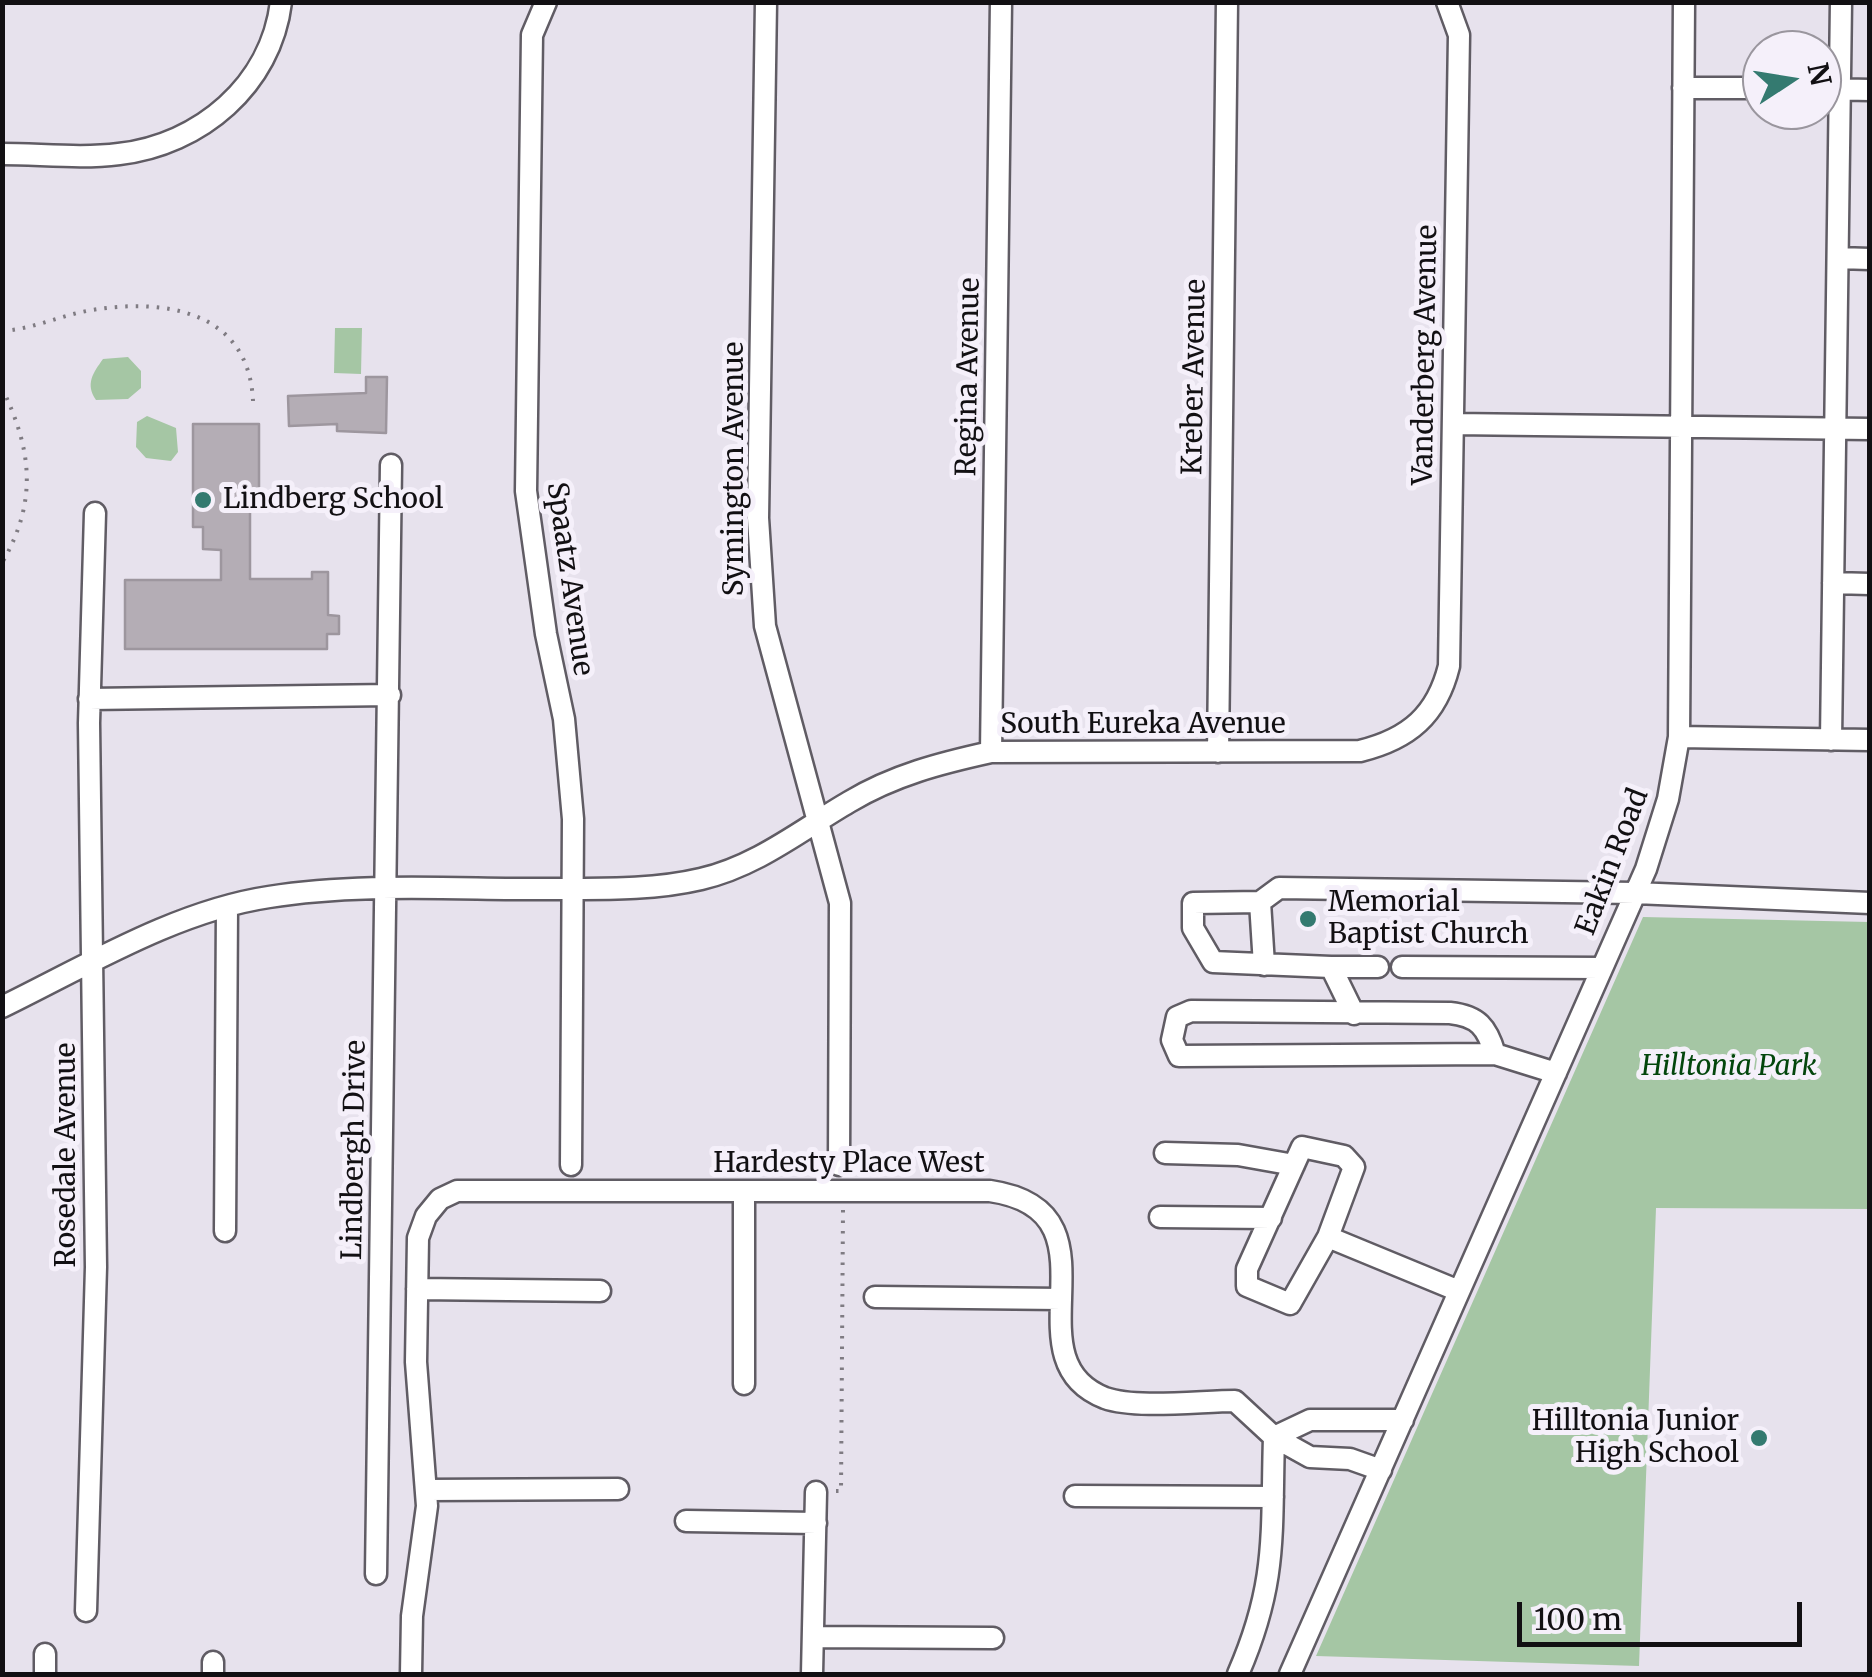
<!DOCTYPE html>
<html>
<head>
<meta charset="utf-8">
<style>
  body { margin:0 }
  #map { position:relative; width:1872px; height:1677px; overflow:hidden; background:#e7e2ed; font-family:Merriweather,serif }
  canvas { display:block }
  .frame { position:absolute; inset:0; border:5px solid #121013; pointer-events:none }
  .north { position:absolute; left:1742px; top:30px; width:100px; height:100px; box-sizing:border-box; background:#f5f0fa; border:2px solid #9a969e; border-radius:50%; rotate:78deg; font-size:28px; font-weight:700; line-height:40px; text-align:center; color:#121013 }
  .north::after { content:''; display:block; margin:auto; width:35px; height:45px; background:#347a70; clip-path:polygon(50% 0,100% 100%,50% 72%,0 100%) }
  .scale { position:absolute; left:1517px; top:1602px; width:285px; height:45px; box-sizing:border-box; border:5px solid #121013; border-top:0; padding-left:12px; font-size:30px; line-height:35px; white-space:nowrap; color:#121013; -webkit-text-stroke:8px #f5f0fa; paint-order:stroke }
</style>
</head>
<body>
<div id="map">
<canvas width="1872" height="1677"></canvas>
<div class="frame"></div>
<div class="north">N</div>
<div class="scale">100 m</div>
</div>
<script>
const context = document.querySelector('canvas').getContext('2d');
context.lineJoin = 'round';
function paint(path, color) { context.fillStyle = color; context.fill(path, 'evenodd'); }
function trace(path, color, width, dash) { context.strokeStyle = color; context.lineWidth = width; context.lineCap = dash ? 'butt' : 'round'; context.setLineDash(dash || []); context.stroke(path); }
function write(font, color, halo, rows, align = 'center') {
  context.font = font + ' Merriweather,serif'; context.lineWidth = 10; context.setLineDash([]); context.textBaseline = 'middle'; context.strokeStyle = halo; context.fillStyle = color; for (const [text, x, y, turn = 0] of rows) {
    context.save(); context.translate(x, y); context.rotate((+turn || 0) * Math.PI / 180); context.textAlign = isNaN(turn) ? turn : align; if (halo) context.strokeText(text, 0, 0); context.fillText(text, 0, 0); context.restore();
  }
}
const green = new Path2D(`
  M335,328h27l-1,46 -27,-1z
  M128,357l13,14v17l-13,11 -32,1c-11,-16 -3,-27 7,-41z
  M147,416l29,12 2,24 -7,9 -25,-3 -10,-11 1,-25z
  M1643,917l226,5v287l-213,-1 -17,458 -323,-10z`);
const building = new Path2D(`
  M366,377h21l-1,56 -49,-2v-7l-48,2 -1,-30 78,-3z
  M193,424h66v73h-9v82h62v-7h16v43l11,1v18h-12v15h-202v-69h96v-30l-18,-1v-22h-10z`);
const path = new Path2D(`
  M2,331c32,-2 59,-16 90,-21 73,-12 157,1 161,91
  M2,388c30,62 36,113 0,175
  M836,1491h5l2,-281`);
const minor = new Path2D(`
  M546,2l-14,33 -6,456 20,143 18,85 9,100 -2,346
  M766,2l-8,516 7,108 75,277 -1,262
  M1683,88h79
  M1822,89l48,1
  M2,154c38,0 79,5 117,0 81,-9 152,-69 162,-152
  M1838,258l32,1
  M1453,424l417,5
  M1833,583l37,1
  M89,699l301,-4
  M1679,737l191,3
  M1831,740l10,-738
  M991,752l10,-750
  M1218,752l9,-750
  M1260,902l19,-14 356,5 235,10
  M1264,965l-4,-63 -67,1v25l20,34 118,5 23,47
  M1331,967h47
  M1402,967l200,1
  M2,1007c84,-41 174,-96 267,-110 94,-15 194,-7 289,-8 48,0 96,1 143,-10 56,-13 100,-49 148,-77 45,-27 92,-39 142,-50l369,-1c49,-12 77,-36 89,-85l10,-631 -12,-33
  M1495,1054c-8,-27 -17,-38 -45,-41l-259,-2 -14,6 -5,23 7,16 316,-2 61,19
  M1302,1147l42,9 10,11 -26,70 -38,67 -43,-18v-17z
  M1165,1153l73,2 56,10
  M1160,1217l111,1
  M225,1231l2,-324
  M1328,1237l131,54
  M417,1289l183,2
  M875,1297l186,2
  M744,1384v-193
  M1274,1437l36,-17h93
  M427,1490l191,-1
  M1075,1496l198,1
  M686,1521l130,2
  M376,1574l15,-1109
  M86,1611l10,-344 -7,-544 6,-210
  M813,1637l180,1
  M45,1674v-20
  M213,1674v-12
  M411,1674l1,-58 15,-110 -11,-144 2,-124 8,-22 14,-17 17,-8h533c138,20 14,168 115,207 31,11 96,3 130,3l39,36 36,20 40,2 31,11
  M812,1674l4,-182
  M1238,1674c40,-92 33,-140 36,-237
  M1290,1674l356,-805 22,-70 11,-62 5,-735`);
const markers = [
  [203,500,10,"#347a70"],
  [1308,919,10,"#347a70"],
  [1759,1438,10,"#347a70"]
];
const streetNames = [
  ["Vanderberg Avenue",1426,355,-89],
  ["Regina Avenue",969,377,-89],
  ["Kreber Avenue",1195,377,-89],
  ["Symington Avenue",735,469,-90],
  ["Spaatz Avenue",569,579,82],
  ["South Eureka Avenue",1143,725],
  ["Eakin Road",1613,862,-69],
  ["Lindbergh Drive",355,1150,-89],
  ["Rosedale Avenue",67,1155,-90],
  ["Hardesty Place West",849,1164]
];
const poiNames = [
  ["Lindberg School",223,500],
  ["Memorial",1328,903],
  ["Baptist Church",1328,935],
  ["Hilltonia Junior",1739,1422,"right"],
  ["High School",1739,1454,"right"]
];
const parkNames = [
  ["Hilltonia Park",1729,1067]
];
paint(green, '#a5c6a4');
paint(building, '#b4adb5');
trace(building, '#9d969e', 2.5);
trace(minor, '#605c64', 25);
trace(path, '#7f7b82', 4, [2.5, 8]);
trace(minor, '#fff', 20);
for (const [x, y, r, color] of markers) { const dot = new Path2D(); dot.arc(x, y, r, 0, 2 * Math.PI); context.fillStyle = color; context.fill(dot); trace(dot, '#f5f0fa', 4); }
write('28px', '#121013', '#f5f0fa', streetNames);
write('28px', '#121013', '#f5f0fa', poiNames, 'left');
write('italic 28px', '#03460c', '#f5f0fa', parkNames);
</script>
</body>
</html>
